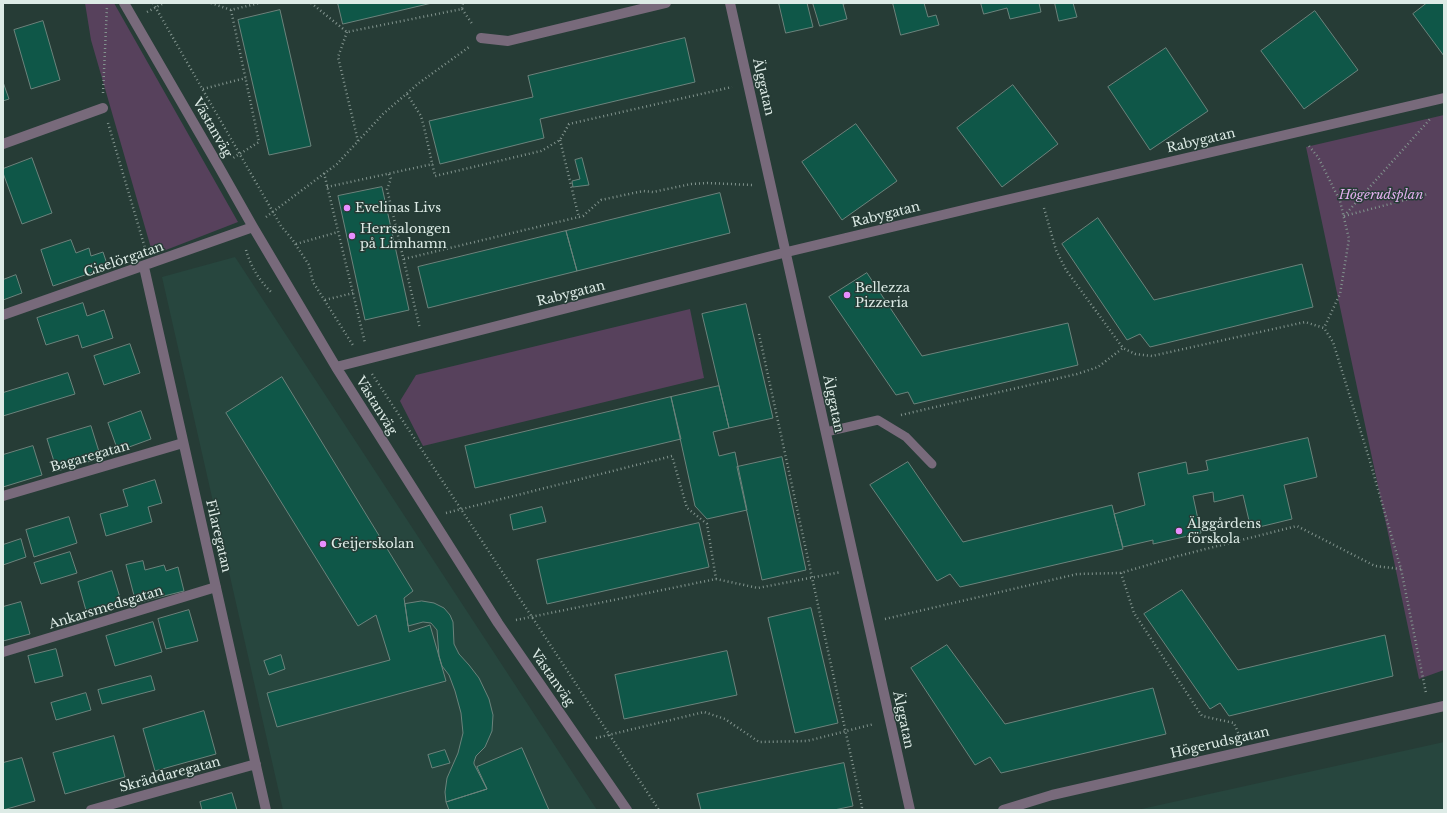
<!DOCTYPE html>
<html>
<head>
<meta charset="utf-8">
<style>
  body { margin:0 }
  #map { position:relative; width:1447px; height:813px; overflow:hidden; background:#263c36; font-family:"Libre Baskerville",serif }
  canvas { display:block }
  .frame { position:absolute; inset:0; border:4px solid #ddebe6; pointer-events:none }
</style>
</head>
<body>
<div id="map">
<canvas width="1447" height="813"></canvas>
<div class="frame"></div>
</div>
<script>
const context = document.querySelector('canvas').getContext('2d');
context.lineJoin = 'round';
function paint(path, color) { context.fillStyle = color; context.fill(path, 'evenodd'); }
function trace(path, color, width, dash) { context.strokeStyle = color; context.lineWidth = width; context.lineCap = dash ? 'butt' : 'round'; context.setLineDash(dash || []); context.stroke(path); }
function write(font, color, halo, rows, align = 'center') {
  context.font = font + ' "Libre Baskerville",serif'; context.lineWidth = 3; context.setLineDash([]); context.textBaseline = 'middle'; context.strokeStyle = halo; context.fillStyle = color; for (const [text, x, y, turn = 0] of rows) {
    context.save(); context.translate(x, y); context.rotate((+turn || 0) * Math.PI / 180); context.textAlign = isNaN(turn) ? turn : align; if (halo) context.strokeText(text, 0, 0); context.fillText(text, 0, 0); context.restore();
  }
}
const built = new Path2D(`
  M235,257l362,553h-314l-121,-533z
  M1444,742v68h-307z`);
const green = new Path2D(`
  M85,3h29l124,219 -85,33 -62,-215z
  M1444,115v555l-25,9 -113,-532z
  M690,309l14,69 -281,68 -23,-45 16,-26z`);
const building = new Path2D(`
  M338,3h94l-89,21z
  M779,3h28l6,24 -27,6z
  M813,3h36l-6,1 4,15 -27,7z
  M893,3h31l4,14 8,-2 3,10 -38,10z
  M981,3h58l2,9 -31,7 -3,-11 -23,6z
  M1055,3h18l4,14 -18,4z
  M1427,3h17v53l-31,-42z
  M280,10l31,136 -42,9 -31,-135z
  M1315,11l43,59 -54,39 -43,-58z
  M43,21l17,59 -29,9 -17,-59z
  M685,38l10,44 -155,37 4,19 -104,26 -11,-43 104,-24 -5,-21z
  M1166,48l42,63 -58,39 -42,-63z
  M3,82l6,17 -6,2z
  M1013,85l45,59 -56,43 -45,-59z
  M856,124l41,57 -55,39 -40,-58z
  M32,158l20,55 -30,11 -19,-51v-4z
  M582,158l7,27 -16,2 -1,-6 8,-2 -5,-19z
  M382,187l27,123 -44,10 -27,-124z
  M720,193l10,40 -153,38 -11,-40z
  M1098,218l56,82 148,-36 11,43 -163,40 -10,-13 -13,6 -65,-96z
  M566,231l11,40 -149,37 -10,-41z
  M71,240l5,13 13,-5 2,8 12,-4 5,15 -55,19 -12,-36z
  M867,273l55,83 146,-33 10,42 -164,39 -6,-12 -12,3 -67,-98z
  M16,275l6,18 -19,7v-20z
  M83,303l4,13 17,-6 9,28 -31,10 -4,-13 -32,10 -9,-27z
  M746,304l27,114 -44,10 -27,-114z
  M130,344l10,29 -36,12 -10,-29z
  M68,373l7,21 -72,22v-23z
  M282,377l131,214 -9,7 5,34 21,-7 16,56 -169,46 -10,-34 123,-33 -14,-45 -18,11 -132,-213z
  M719,386l10,42 -16,4 6,24 16,-4 12,58 -40,9 -12,-13 -24,-109z
  M671,397l10,42 -206,49 -10,-42z
  M141,411l10,28 -33,12 -10,-28z
  M91,426l10,32 -44,13 -10,-32z
  M1308,438l9,39 -33,8 8,34 -41,10 -8,-34 -29,7 -1,-10 -20,4 8,37 -48,11v-4l-30,7 -9,-33 31,-9 -7,-32 48,-11 2,12 20,-4 -2,-9z
  M33,446l9,29 -39,12v-32z
  M782,457l24,113 -44,10 -25,-113z
  M908,462l55,80 149,-37 11,44 -163,38 -10,-13 -13,7 -67,-96z
  M155,480l7,23 -14,4 4,15 -46,14 -6,-22 28,-8 -5,-16z
  M542,507l4,15 -33,8 -3,-15z
  M69,517l8,26 -43,14 -8,-27z
  M699,523l10,44 -162,37 -10,-44z
  M21,539l5,18 -23,8v-20z
  M70,552l7,21 -36,11 -7,-21z
  M143,561l2,9 19,-5 2,6 12,-4 6,24 -48,12 -10,-38z
  M112,571l10,33 -35,10 -9,-32z
  M1182,590l56,80 147,-35 8,41 -164,40 -9,-13 -10,6 -66,-95z
  M422,601l12,2 10,5 6,7 3,7 1,22 5,10 10,11 10,13 10,21 4,16 -1,16 -7,16 -9,9 -2,6v2l13,25 -41,13 -1,-10 2,-14 11,-25 5,-20 -2,-20 -6,-22 -6,-16 -7,-9 -3,-10 -2,-26 -6,-7 -8,-1 -15,4 -3,-22z
  M21,602l9,32 -27,7v-34z
  M811,608l27,115 -43,10 -27,-115z
  M189,610l9,31 -32,8 -8,-30z
  M153,622l9,30 -47,14 -9,-30z
  M947,645l58,79 148,-36 13,46 -165,39 -11,-16 -15,8 -64,-97z
  M56,649l7,27 -28,7 -7,-27z
  M727,651l10,44 -113,24 -9,-44z
  M281,655l4,14 -16,6 -5,-14z
  M151,676l4,14 -53,14 -4,-14z
  M86,693l5,17 -35,10 -5,-17z
  M204,711l12,43 -61,17 -12,-42z
  M114,736l11,41 -60,17 -12,-41z
  M522,748l27,62h-100l-3,-8 41,-13 -10,-22z
  M445,750l5,13 -18,5 -4,-13z
  M22,758l13,43 -32,9v-47z
  M844,763l9,43 -19,4h-133l-4,-16z
  M232,793l5,17h-35l-2,-8z`);
const path = new Path2D(`
  M153,3l128,223 11,13 17,26 4,17 41,65
  M211,3l20,7 28,-7
  M311,3l36,29 115,-23 1,-6
  M462,9l11,16
  M231,10l28,132 -26,16
  M147,12l17,-9
  M347,32l-9,25 20,84
  M203,89l43,-11
  M103,93l4,-87
  M407,94l14,22 3,11 11,49 106,-25 19,-11 9,-16 163,-37
  M108,123l37,125
  M560,140l19,78
  M1309,146l9,11 22,44 9,38 -9,55 -16,34
  M324,173l41,170
  M389,174l2,5 -4,10 33,140
  M327,187l106,-23
  M1044,208l12,42 10,20 57,78 12,6 17,2 153,-34 19,6 9,14 36,116 32,111 25,124
  M1344,216l87,-98
  M1344,216l84,-22
  M266,217l71,-53 46,-50 36,-31 50,-36
  M296,244l42,-12
  M246,250c5,17 13,30 25,42
  M404,259l179,-43 18,-16 42,-9 10,1 38,-8 16,-1 46,2
  M325,300l28,-7
  M759,334l103,473 -1,3
  M372,374l287,436
  M901,415l176,-41 21,-7 25,-19
  M446,513l226,-57 15,52 20,16 9,55
  M1121,573l13,40 68,103 32,7 5,12
  M885,619l192,-45 44,-1 57,-17 119,-30 78,40 26,3
  M516,620l200,-41 42,9 83,-16
  M596,738l108,-26 21,7 34,23 48,-1 67,-17`);
const service = new Path2D(`
  M826,432l52,-12 28,17 26,27`);
const minor = new Path2D(`
  M124,3l95,164 34,60 83,140 162,256 129,187
  M730,3l180,807
  M481,38l27,3 158,-38
  M3,144l100,-36
  M144,267l122,543
  M3,315l250,-88
  M336,367l451,-115 193,-46 464,-108
  M3,496l180,-53
  M3,652l213,-65
  M91,810l165,-46
  M1003,810l49,-15 392,-89`);
const markers = [
  [347,208,4,"#e88eff"],
  [352,236,4,"#e88eff"],
  [847,295,4,"#e88eff"],
  [1179,531,4,"#e88eff"],
  [323,544,4,"#e88eff"]
];
const streetNames = [
  ["Älggatan",763,87,77],
  ["Västanväg",212,128,60],
  ["Rabygatan",1201,141,-13],
  ["Rabygatan",886,215,-14],
  ["Ciselörgatan",124,260,-19],
  ["Rabygatan",571,294,-14],
  ["Älggatan",833,404,78],
  ["Västanväg",376,406,58],
  ["Bagaregatan",90,457,-16],
  ["Filaregatan",218,536,77],
  ["Ankarsmedsgatan",106,608,-17],
  ["Västanväg",552,678,55],
  ["Älggatan",903,720,78],
  ["Högerudsgatan",1220,743,-13],
  ["Skräddaregatan",170,775,-15]
];
const parkNames = [
  ["Högerudsplan",1381,195]
];
const poiNames = [
  ["Evelinas Livs",355,208],
  ["Herrsalongen",360,229],
  ["på Limhamn",360,244],
  ["Bellezza",855,288],
  ["Pizzeria",855,303],
  ["Älggårdens",1187,524],
  ["förskola",1187,539],
  ["Geijerskolan",331,544]
];
paint(built, '#27463e');
paint(green, '#57415c');
paint(building, '#0f5748');
trace(building, '#6b837c', 1);
trace(path, '#82948e', 2.5, [1, 3]);
trace(service, '#786a7b', 9);
trace(minor, '#786a7b', 10);
for (const [x, y, r, color] of markers) { const dot = new Path2D(); dot.arc(x, y, r, 0, 2 * Math.PI); context.fillStyle = color; context.fill(dot); trace(dot, '#263c36', 1.5); }
write('13px', '#ddebe6', '#263c36', streetNames);
write('italic 13px', '#e1afed', '#263c36', parkNames);
write('13px', '#ddebe6', '#263c36', poiNames, 'left');
</script>
</body>
</html>
